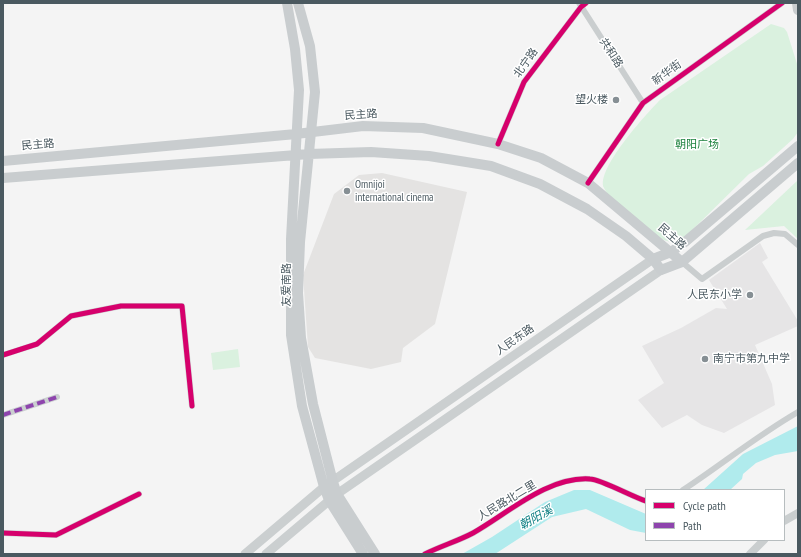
<!DOCTYPE html>
<html>
<head>
<meta charset="utf-8">
<style>
  body { margin:0 }
  #map { position:relative; width:801px; height:557px; overflow:hidden; background:#f4f4f4; font-family:"PT Sans Narrow",sans-serif }
  canvas { display:block }
  .frame { position:absolute; inset:0; border:4px solid #4a5960; pointer-events:none }
  .legend { position:absolute; left:645px; top:489px; width:140px; height:52px; box-sizing:border-box; background:#fff; border:1px solid #b7bdbf; margin:0; padding:5px 7px; list-style:none; font-size:12px; color:#4a5960 }
  .legend li { display:flex; align-items:center; gap:8px; height:20px }
  .legend b { width:20px; border:1px solid #b7bdbf }
</style>
</head>
<body>
<div id="map">
<canvas width="801" height="557"></canvas>
<div class="frame"></div>
<ul class="legend">
<li><b style="height:5px;background:#d6006c"></b>Cycle path</li>
<li><b style="height:5px;background:#8e44ad"></b>Path</li>
</ul>
</div>
<script>
const context = document.querySelector('canvas').getContext('2d');
context.lineJoin = 'round';
function paint(path, color) { context.fillStyle = color; context.fill(path, 'evenodd'); }
function trace(path, color, width, dash) { context.strokeStyle = color; context.lineWidth = width; context.lineCap = dash ? 'butt' : 'round'; context.setLineDash(dash || []); context.stroke(path); }
function write(font, color, halo, rows, align = 'center') {
  context.font = font + ' "PT Sans Narrow","Noto Sans SC",sans-serif'; context.lineWidth = 3; context.setLineDash([]); context.textBaseline = 'middle'; context.strokeStyle = halo; context.fillStyle = color; for (const [text, x, y, turn = 0] of rows) {
    context.save(); context.translate(x, y); context.rotate((+turn || 0) * Math.PI / 180); context.textAlign = isNaN(turn) ? turn : align; if (halo) context.strokeText(text, 0, 0); context.fillText(text, 0, 0); context.restore();
  }
}
const commercial = new Path2D(`
  M382,173l85,19 -32,132 -32,24 -2,14 -30,7 -56,-11 -7,-11 -5,-72 31,-81 25,-19z`);
const education = new Path2D(`
  M760,243l8,15 -6,4 36,59v5l-43,19 17,39 3,21 -51,28 -22,-8 -15,-10 -25,13 -24,-28 26,-17 -22,-37 39,-18 35,-20 11,1 -18,-29z`);
const green = new Path2D(`
  M771,24l13,4 3,4 11,35v65l-5,7 -30,27 -14,8 -68,67c-18,4 -26,-7 -39,-17 -13,-10 -31,-21 -38,-36 -9,-18 43,-75 56,-88z
  M798,180v59l-14,-13 -39,4z
  M238,349l2,18 -27,3 -2,-17z`);
const water = new Path2D(`
  M798,426v25l-23,4 -19,8 -13,11 -1,5 -12,11h-27l40,-36z
  M574,490h16l56,24v19l-16,-3 -44,-21 -34,8 -57,37h-33l30,-17 53,-35z`);
const minor = new Path2D(`
  M579,3l64,100
  M498,144l26,-62 57,-75 5,-4
  M588,183l55,-80 139,-100
  M682,262l20,17 61,-43 11,-3 11,1 13,11
  M3,355l34,-11 34,-28 50,-10h61l10,100
  M3,415l54,-18
  M683,490c38,-25 75,-55 115,-78
  M3,533l53,2 83,-41
  M425,554c16,-8 33,-13 48,-21 34,-19 75,-57 117,-54 10,0 43,18 56,22`);
const tertiary = new Path2D(`
  M784,521l14,-8
  M750,554l14,-14`);
const secondary = new Path2D(`
  M245,554l79,-67 329,-228
  M266,554l71,-60 324,-224`);
const primary = new Path2D(`
  M287,3l8,46 4,41 -8,149v96l11,71 22,81 5,13 34,54
  M298,3l12,43 5,46 -15,150 -2,51 3,45 12,66 20,78 4,12 38,60
  M797,3l1,7
  M3,161l293,-27 67,-8 60,2 75,16 43,14 47,25 94,79
  M3,178l306,-24 62,-2 58,4 62,10 49,18 47,25 39,27 27,23 8,11 21,-8 116,-99
  M653,259l18,-7 14,-10 113,-96`);
const quiet = new Path2D(`
  M3,415l54,-18`);
const cycleway = new Path2D(`
  M498,144l26,-62 57,-75 5,-4
  M588,183l55,-80 139,-100
  M3,355l34,-11 34,-28 50,-10h61l10,100
  M3,533l53,2 83,-41
  M425,554c16,-8 33,-13 48,-21 34,-19 75,-57 117,-54 10,0 43,18 56,22`);
const markers = [
  [616,100,4,"#868f94"],
  [347,191,4,"#868f94"],
  [750,295,4,"#868f94"],
  [705,359,4,"#868f94"]
];
const streetNames = [
  ["共和路",611,53,57],
  ["北宁路",526,63,-55],
  ["新华街",667,73,-36],
  ["民主路",361,115,-4],
  ["民主路",38,145,-5],
  ["民主路",672,237,41],
  ["友爱南路",287,285,-90],
  ["人民东路",515,340,-35],
  ["人民路北二里",507,501,-31]
];
const poiNames = [
  ["望火楼",608,100],
  ["Omnijoi",355,185,"left"],
  ["international cinema",355,198,"left"],
  ["人民东小学",742,295],
  ["南宁市第九中学",713,359,"left"]
];
const parkNames = [
  ["朝阳广场",697,145]
];
const waterNames = [
  ["朝阳溪",536,518,-29]
];
paint(commercial, '#e4e3e2');
paint(education, '#e6e5e6');
paint(green, '#daf1df');
paint(water, '#b0ebed');
trace(minor, '#cacecf', 6);
trace(tertiary, '#cacecf', 8);
trace(secondary, '#cbcfd0', 9);
trace(primary, '#c9cdcf', 10);
trace(quiet, '#8e44ad', 4, [8, 4]);
trace(cycleway, '#d6006c', 5);
for (const [x, y, r, color] of markers) { const dot = new Path2D(); dot.arc(x, y, r, 0, 2 * Math.PI); context.fillStyle = color; context.fill(dot); trace(dot, '#fff', 1.5); }
write('11px', '#4a5960', '#fff', streetNames);
write('11px', '#4a5960', '#fff', poiNames, 'right');
write('11px', '#1b813c', '#fff', parkNames);
write('italic 12px', '#118185', '#fff', waterNames);
</script>
</body>
</html>
